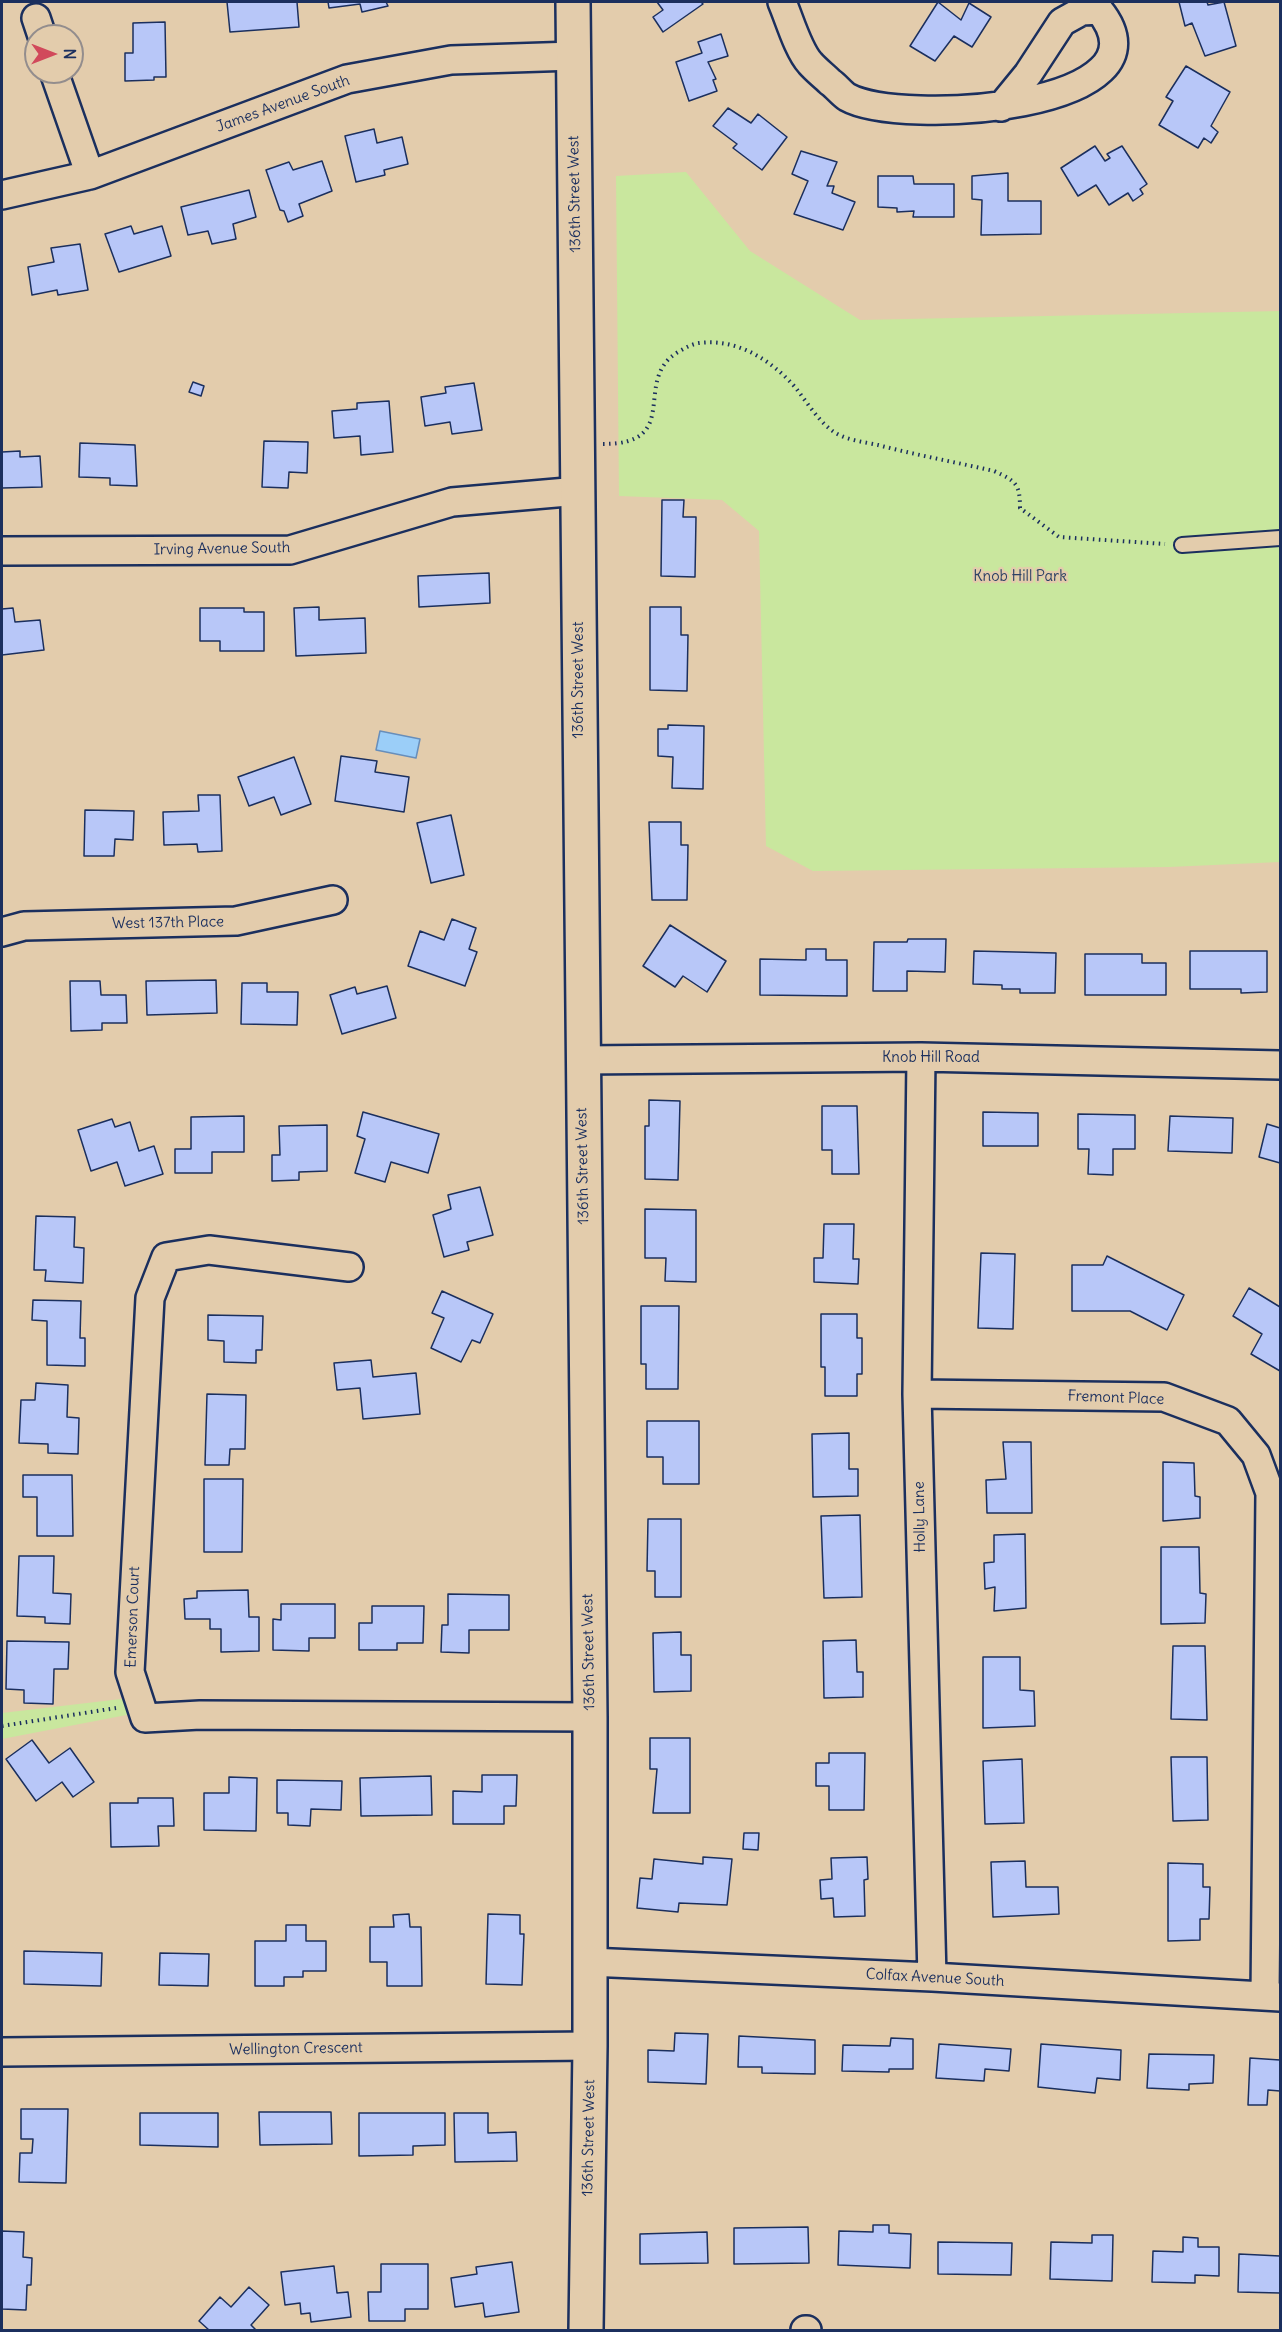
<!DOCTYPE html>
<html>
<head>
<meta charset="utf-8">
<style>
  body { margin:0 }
  #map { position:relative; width:1282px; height:2332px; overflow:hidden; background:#e3ccac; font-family:Delius,sans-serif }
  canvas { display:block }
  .frame { position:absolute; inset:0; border:3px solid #1b2f5e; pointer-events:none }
  .north { position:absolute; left:24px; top:24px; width:60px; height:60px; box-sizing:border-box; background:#e3ccac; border:2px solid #938d8d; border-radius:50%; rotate:90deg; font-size:16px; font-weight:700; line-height:24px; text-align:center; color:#1b2f5e }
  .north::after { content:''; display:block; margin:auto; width:21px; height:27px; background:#d1495b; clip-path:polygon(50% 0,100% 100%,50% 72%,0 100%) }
</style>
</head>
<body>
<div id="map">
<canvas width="1282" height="2332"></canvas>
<div class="frame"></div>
<div class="north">N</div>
</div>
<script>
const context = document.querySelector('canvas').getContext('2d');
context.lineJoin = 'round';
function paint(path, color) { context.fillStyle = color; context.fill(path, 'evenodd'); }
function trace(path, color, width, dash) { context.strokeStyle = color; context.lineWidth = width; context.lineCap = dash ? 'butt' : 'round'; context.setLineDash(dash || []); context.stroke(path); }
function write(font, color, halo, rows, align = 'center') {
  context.font = font + ' Delius,sans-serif'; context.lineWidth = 4.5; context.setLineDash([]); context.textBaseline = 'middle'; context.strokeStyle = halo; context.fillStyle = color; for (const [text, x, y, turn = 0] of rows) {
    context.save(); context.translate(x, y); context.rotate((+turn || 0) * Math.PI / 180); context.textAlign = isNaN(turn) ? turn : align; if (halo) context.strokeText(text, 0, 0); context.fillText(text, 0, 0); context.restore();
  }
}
const green = new Path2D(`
  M686,172l64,79 110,69 420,-9v551l-111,5 -356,4 -47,-25 -7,-315 -37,-31 -103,-4 -3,-320z
  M138,1697l4,15 -140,27v-26z`);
const water = new Path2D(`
  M380,731l40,8 -4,19 -40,-8z`);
const building = new Path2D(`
  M227,2h70l2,25 -69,5z
  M328,2h58l2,4 -26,6 -2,-8 -31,4z
  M657,2h44l2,2 -40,28 -10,-15 10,-7z
  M938,2l23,18 8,-17 22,14 -19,30 -18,-11 -19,25 -25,-15z
  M1179,2h28l1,3 16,-3 12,44 -31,10 -13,-33 -7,3z
  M165,22l1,55h-12v3l-29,1v-28h8v-30z
  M721,34l7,22 -20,6 8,17 -3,1 4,11 -28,10 -13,-39 26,-9 -4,-11z
  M1186,66l44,26 -19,34 7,6 -7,11 -7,-5 -6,10 -39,-23 14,-24 -7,-4z
  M728,108l23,15 7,-9 29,23 -25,33 -29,-22 4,-4 -24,-18z
  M374,129l3,14 25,-6 6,27 -24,6 1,5 -29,7 -11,-46z
  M1095,146l10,15 5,-3 -3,-4 15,-8 25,38 -7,5 3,5 -10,7 -5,-8 -19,12 -13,-20 -18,11 -17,-28z
  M801,151l36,11 -10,24h7l-2,7 23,9 -12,28 -49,-16 14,-33 -16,-7z
  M322,161l10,30 -33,13 4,12 -15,6 -4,-11 -4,-1 -14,-40 23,-8 4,8z
  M1008,173v28h33v33l-60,1 1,-35 -10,-1v-23z
  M878,176h35l1,8h40v33h-41l1,-6 -17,1v-4l-19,-1z
  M249,190l7,27 -23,7 3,15 -24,5 -4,-13 -20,4 -7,-28z
  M131,226l3,8 28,-8 9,30 -52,16 -14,-38z
  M80,244l8,46 -30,5 -1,-5 -25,5 -4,-28 26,-5 -3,-14z
  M193,382l11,4 -3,10 -12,-4z
  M474,383l8,47 -30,4 -2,-12 -25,4 -4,-29 25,-4 -1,-6z
  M389,401l4,51 -32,3 -1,-19 -26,2 -2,-27 25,-2v-6z
  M264,441l44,1 -1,31 -18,-1 -1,16 -26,-1z
  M80,443l55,2 2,41 -27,-1v-7l-31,-1z
  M20,451v6l20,-1 2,31 -40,1v-36z
  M662,500h22l-1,17h13l-1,60 -34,-1z
  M489,573l1,30 -71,4 -1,-31z
  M319,607v13l46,-2 1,35 -70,3 -2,-48z
  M650,607h31v28h7l-1,56 -37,-1z
  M13,608l2,14 25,-2 4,30 -42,5v-46z
  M200,608h44v4h20v39h-44v-10h-20z
  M668,725l36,1 -1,63 -31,-1 1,-31 -15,-1v-27h10z
  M341,756l36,5 -2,11 34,5 -5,35 -69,-11z
  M294,757l17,47 -30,11 -7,-18 -25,9 -11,-29z
  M198,795h22l2,56 -24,1 -1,-8 -33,1 -1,-33 36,-1z
  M85,810l49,1 -1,29 -18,-1 -1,17h-30z
  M451,815l13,60 -33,8 -14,-60z
  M649,822h32v23h7l-1,55h-35z
  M452,919l24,9 -7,21 8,3 -12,34 -57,-20 12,-35 24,9z
  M670,925l56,36 -19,31 -24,-16 -8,11 -32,-21z
  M908,939h38l-1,33 -38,-1v20h-34l1,-49h33z
  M806,949h20v11h21v36l-87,-1v-36l46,1z
  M974,951l82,2 -1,40h-35v-4h-18v-4l-29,-1z
  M1190,951h77v41l-26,1v-4h-51z
  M1085,954h57v9h24v32h-81z
  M216,980l1,33 -70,2 -1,-34z
  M70,981h30l1,14h25l1,28h-25v7l-31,1z
  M242,983h25v9h31l-1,33 -56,-1z
  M387,986l9,32 -54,16 -12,-39 25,-8 2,7z
  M649,1100l31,1 -2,79 -33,-1v-53h4z
  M822,1106h35l2,68h-27v-24h-10z
  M363,1112l76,22 -11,39 -37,-11 -6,20 -30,-9 10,-34 -8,-3z
  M983,1112l55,1v33h-55z
  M1078,1114l57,1v34h-22v26l-25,-1 1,-25h-11z
  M244,1116v36h-32v21h-37v-24h16v-32z
  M1170,1116l63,2 -1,35 -64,-2z
  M112,1119l3,8 15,-5 9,29 15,-5 9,28 -38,12 -8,-24 -26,9 -13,-41z
  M1267,1124l13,4v35l-21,-6z
  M327,1125v46l-28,1v8l-27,1v-26h8l-1,-29z
  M480,1187l13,48 -26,7 2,8 -25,7 -11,-42 18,-6 -3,-14z
  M645,1209l51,1v72l-31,-1 1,-23h-21z
  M36,1216l39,1 -1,30 10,1 -1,35 -38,-2 1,-11h-12z
  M824,1224h30l-1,35h6l-1,25 -44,-2v-24h9z
  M981,1253l34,1 -2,75 -35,-1z
  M1107,1256l77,39 -17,35 -37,-19h-58v-46h31z
  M1249,1288l31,19v64l-29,-17 11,-20 -29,-18z
  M442,1291l51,23 -13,29 -8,-3 -11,22 -30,-14 13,-30 -12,-5z
  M33,1300l48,1 -1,37h5v28l-38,-1v-44l-15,-1z
  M641,1306h38l-1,83h-32v-25h-5z
  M821,1314h36v24h5v36h-5v22h-32v-29h-4z
  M208,1315l55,1 -1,34h-6v13l-32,-1v-21l-16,-1z
  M371,1360l2,17 43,-4 4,41 -57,5 -3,-31 -23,2 -3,-27z
  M36,1383l32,2 -1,32 12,1 -1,36 -30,-1v-9l-29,-1 2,-43h14z
  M207,1394l39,1 -1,54h-15l-1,16h-24z
  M647,1421h52v63h-36v-27h-16z
  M849,1433v36h9v27l-45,1 -1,-63z
  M1003,1442h28l1,71h-45l-1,-33 20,-1z
  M1163,1462l31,1 1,33 5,1v21l-37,3z
  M23,1475h49l1,61h-36v-39h-14z
  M204,1479h39l-1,73h-38z
  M860,1515l2,82 -38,1 -3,-82z
  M648,1519h33v78h-26v-26h-8z
  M1025,1534l1,74 -32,3 1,-24 -10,2 -1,-26 10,-1v-27z
  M1161,1547h38l1,46 6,1 -1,29 -44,1z
  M19,1556h35l-1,37 18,1 -1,30 -25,-1v-6l-28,-1z
  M248,1590l1,27h10v34l-38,1v-23h-11v-10h-25l-1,-20 13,-1v-7z
  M448,1594l61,1v35h-40v23l-28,-1 1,-27h6z
  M281,1604h54v34h-26v13l-36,-1v-31l8,1z
  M372,1606h52l-1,37h-26v7h-38v-27h13z
  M681,1632v23h10v36l-37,1 -1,-59z
  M856,1640l1,32h6v25l-39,1 -1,-57z
  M7,1641l62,1 -1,27h-14l-1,35 -29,-1v-13l-18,-1z
  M1173,1646h32l2,74 -36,-1z
  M983,1657h37v33l14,1 1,35 -52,2z
  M650,1738h40v75h-37l4,-44h-7z
  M32,1740l17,23 21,-15 24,34 -21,15 -11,-15 -26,19 -30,-42z
  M829,1753h36l-1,57h-35v-24h-13v-23h13z
  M1171,1757h36l1,63 -35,1z
  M1022,1759l2,64 -39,1 -2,-63z
  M482,1775h35l-1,31h-12v18h-51v-33l29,1z
  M431,1776l1,39 -71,1 -1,-38z
  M229,1777l28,1 -1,53 -52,-1v-37h25z
  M277,1780l65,1 -1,29 -30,-1 -1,17 -22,-1v-12h-11z
  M138,1798h35l1,28h-16l1,20 -48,1 -1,-44h28z
  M744,1833h15l-1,17 -15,-1z
  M703,1857l29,2 -5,46 -48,-2 -1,9 -41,-4 3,-30 12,1 2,-20 49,5z
  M867,1857l1,22 -4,1 1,36 -31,1 -1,-19 -12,1 -1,-19 12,-1 -1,-21z
  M1025,1861l1,26h32l1,27 -66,3 -2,-55z
  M1168,1863l35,1v23h7l-1,32h-9v21l-32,1z
  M409,1914l1,13h11l1,59h-35v-24h-17v-35h24l-1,-12z
  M488,1914l32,1v19h4l-2,51 -36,-1z
  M286,1925h20v16h20v30h-23v6h-19v9h-29v-45h31z
  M24,1951l78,2 -1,33 -77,-2z
  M160,1953l49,1 -1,32 -49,-1z
  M675,2033l33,1 -2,50 -58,-2v-32l26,1z
  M739,2036l76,4v34l-53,-1v-6h-24z
  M891,2038l22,1v30h-24v3l-47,-1 1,-26 47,1z
  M939,2044l72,5 -2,22 -24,-2 -1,12 -48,-3z
  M1041,2044l80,6 -1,30 -23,-2 -2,15 -57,-6z
  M1149,2054l65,1 -1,28 -24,1v6l-42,-2z
  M1250,2058l30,2v31l-12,-1 -1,15h-19z
  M21,2109h47l-2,74 -47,-1 1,-29h12l1,-14h-12z
  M259,2112h72l1,32 -72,1z
  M140,2113h78v34l-78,-2z
  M359,2113h86v32l-32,1v9l-54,1z
  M454,2113h34v20l28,-1 1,29 -62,1z
  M873,2225h16v8l22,1 -1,34 -72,-3 1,-34 34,1z
  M808,2227l1,36 -75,1v-36z
  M2,2231l22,1 -1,25 9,1 -1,27h-4l-1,25 -24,-1z
  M707,2232l1,31 -68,1v-30z
  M1092,2235h21l-1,46 -62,-2 1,-37 41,1z
  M1183,2237l15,1v9h21v29l-24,-1v8l-43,-1 1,-31 30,1z
  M938,2242l74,1 -1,32 -73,-1z
  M1239,2254l41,2v37l-42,-1z
  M512,2262l7,50 -34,5 -2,-14 -28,4 -4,-29 26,-4 -1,-7z
  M381,2264h47v45h-23v12h-36l-1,-29h13z
  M334,2266l3,27 11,-1 3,25 -40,5 -1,-9 -9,1 -1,-11 -15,2 -4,-33z
  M249,2287l20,18 -18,20 5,5h-47l-10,-9 21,-24 11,10z`);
const path = new Path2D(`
  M603,444c81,0 28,-64 75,-92 7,-4 14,-8 21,-9 38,-5 72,17 96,44 12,15 23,34 39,45 12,8 30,10 44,13 38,10 77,17 116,26 22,10 26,13 26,37l39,29 106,7
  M2,1726l114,-18`);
const lane = new Path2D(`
  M1182,545l98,-7`);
const street = new Path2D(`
  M782,2c7,16 16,48 28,61 6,7 14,13 20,19 6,4 11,11 17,15 53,30 333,12 252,-87l-17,1 -20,11 -34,52 -27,33
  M36,18l6,18
  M54,72l36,103
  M2,195l88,-20 257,-96 104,-19 123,-4
  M2,551l288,-1 162,-48 127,-11
  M2,932l22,-6 212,-5 97,-21
  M921,1057l-4,337 15,583
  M582,1060l339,-3 359,8
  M349,1267l-140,-17 -43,7 -16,41 -20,374 15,46 55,-3 390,2
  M917,1394l247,3 64,24 28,34 14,38 -5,503
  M589,1962l343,15 348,20
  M2,2052l588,-6
  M805,2330h2`);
const secondary = new Path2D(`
  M573,2l17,1715v329l-4,284`);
const streetNames = [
  ["James Avenue South",283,104,-20],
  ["136th Street West",575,194,-91],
  ["Irving Avenue South",222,549,-1],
  ["136th Street West",579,680,-90],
  ["West 137th Place",168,923,-1],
  ["Knob Hill Road",931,1058],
  ["136th Street West",583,1166,-91],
  ["Fremont Place",1116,1398,2],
  ["Holly Lane",920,1517,-91],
  ["Emerson Court",133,1617,-88],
  ["136th Street West",589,1652,-91],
  ["Colfax Avenue South",935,1978,3],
  ["Wellington Crescent",296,2049,-1],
  ["136th Street West",589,2138,-89]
];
const parkNames = [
  ["Knob Hill Park",1020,577]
];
paint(green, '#c9e79e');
paint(water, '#9bcef8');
trace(water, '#688eba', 1.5);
paint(building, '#b8c7f8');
trace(building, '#1b2f5e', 1.5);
trace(lane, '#1b2f5e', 18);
trace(street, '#1b2f5e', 32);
trace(secondary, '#1b2f5e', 38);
trace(path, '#1b2f5e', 4, [1.5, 4.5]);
trace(lane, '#e3ccac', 14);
trace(street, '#e3ccac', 27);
trace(secondary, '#e3ccac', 33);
write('15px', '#1b2f5e', '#e3ccac', streetNames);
write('15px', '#2c4164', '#e3ccac', parkNames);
</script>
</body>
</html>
